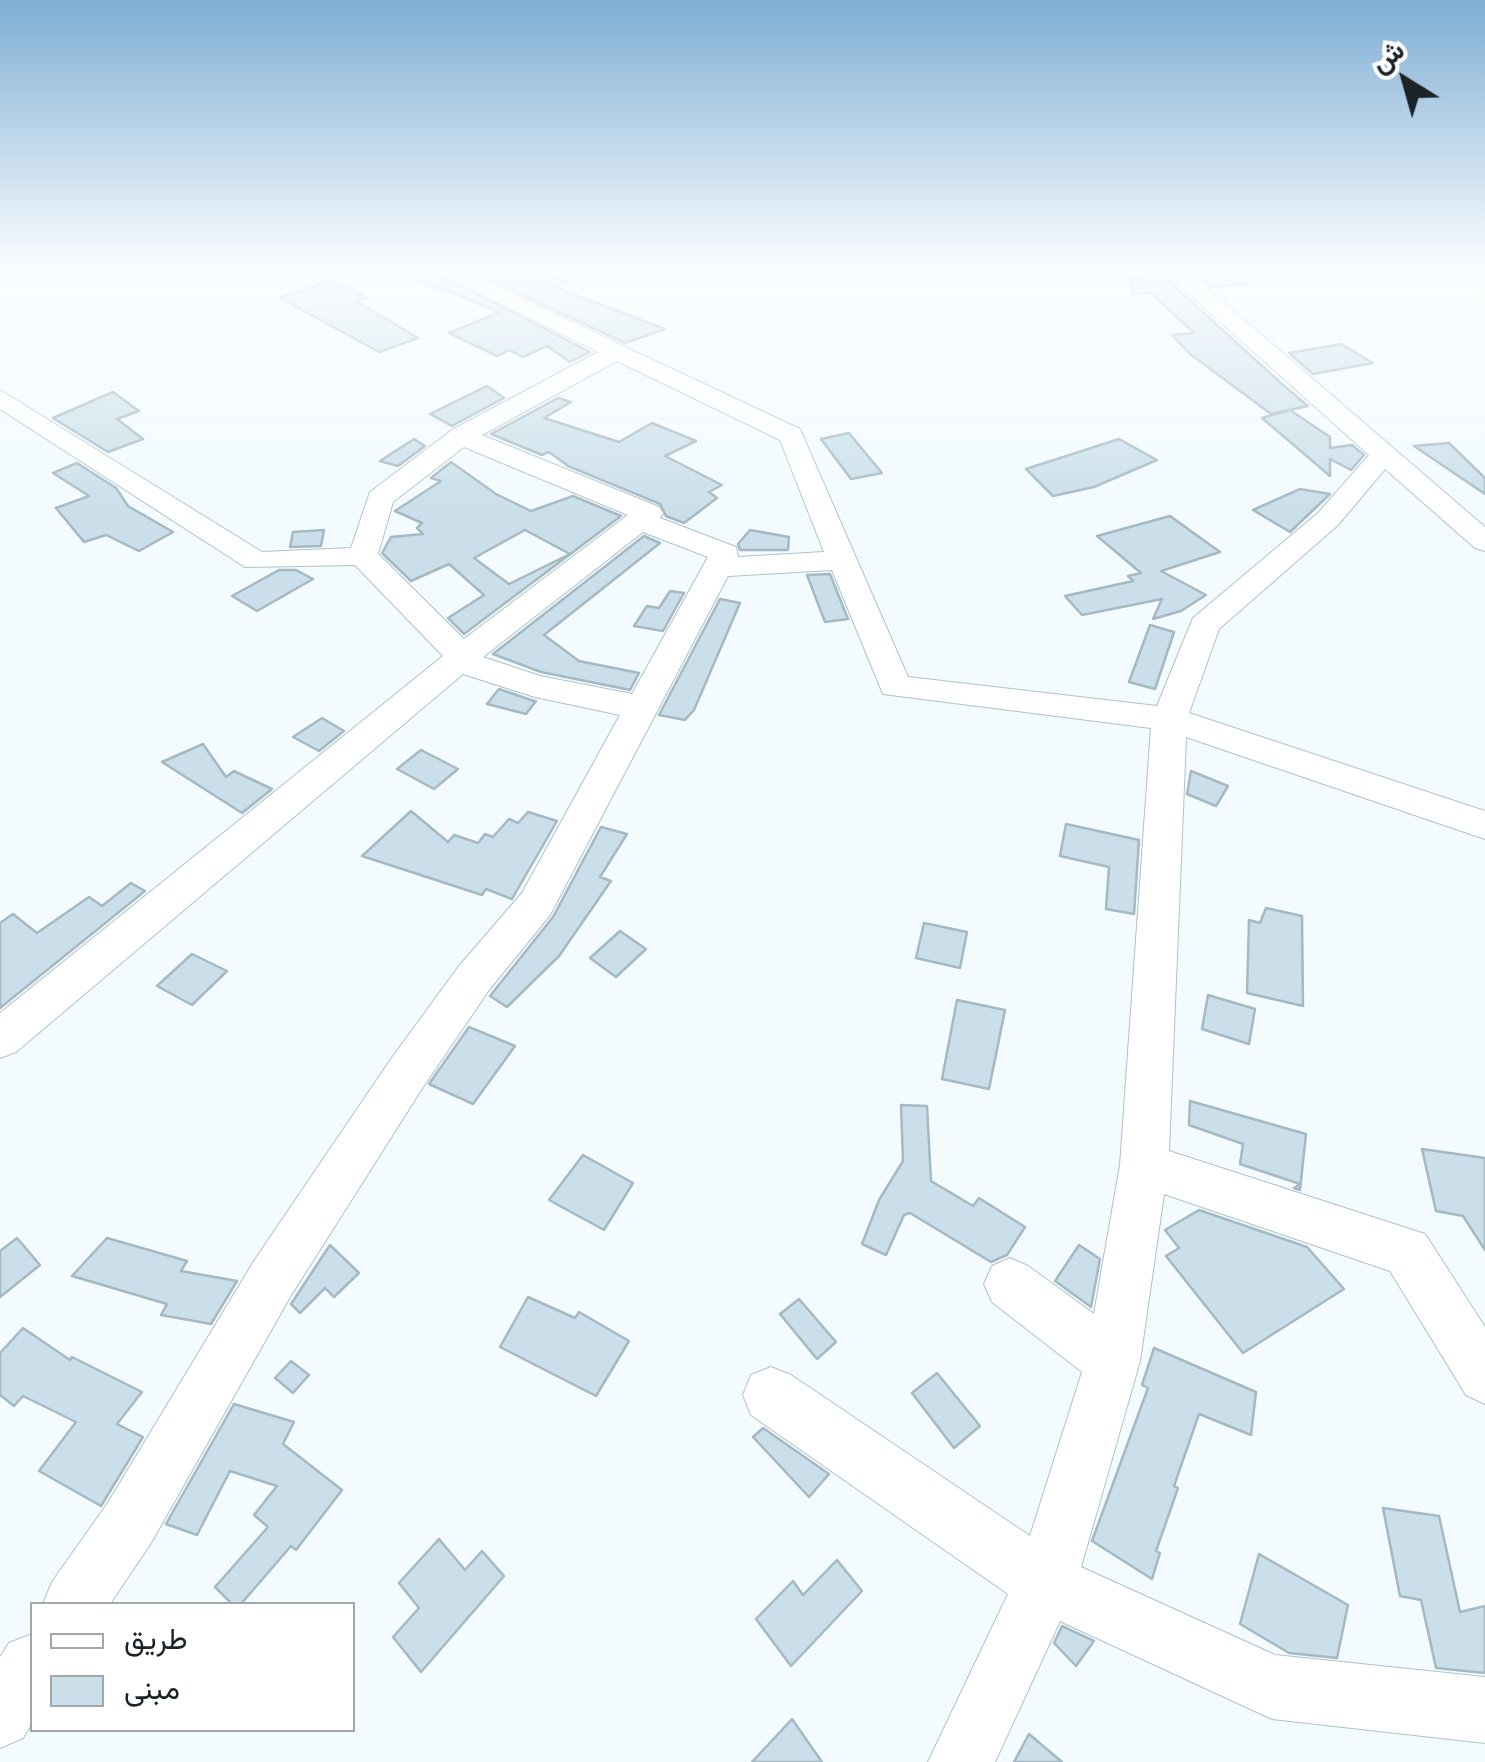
<!DOCTYPE html>
<html>
<head>
<meta charset="utf-8">
<style>
  body { margin:0 }
  #map { position:relative; width:1485px; height:1762px; overflow:hidden; background:#f3fbff; font-family:"Source Serif 4",Vazirmatn,serif }
  canvas { display:block }
  .legend { position:absolute; left:30px; top:1602px; width:325px; height:130px; box-sizing:border-box; background:#fff; border:2px solid #a4a7a9; margin:0; padding:12px 18px; list-style:none; font-size:30px; color:#1b2327 }
  .legend li { display:flex; align-items:center; gap:20px; height:50px }
  .legend b { width:50px; border:2px solid #a4a7a9 }
  .north { position:absolute; left:1355px; top:30px; width:100px; height:100px; -webkit-text-stroke:8px #fff; paint-order:stroke; rotate:323deg; font-size:28px; font-weight:700; line-height:40px; text-align:center; color:#1b2327 }
  .north::after { content:''; display:block; margin:auto; width:35px; height:45px; background:#1b2327; clip-path:polygon(50% 0,100% 100%,50% 72%,0 100%) }
</style>
</head>
<body>
<div id="map">
<canvas width="1485" height="1762"></canvas>
<ul class="legend">
<li><b style="height:12px;background:#fff"></b>طريق</li>
<li><b style="height:28px;background:#cadfe9"></b>مبنى</li>
</ul>
<div class="north">ش</div>
</div>
<script>
const context = document.querySelector('canvas').getContext('2d');
context.lineJoin = 'round';
function paint(path, color) { context.fillStyle = color; context.fill(path, 'evenodd'); }
function trace(path, color, width, dash) { context.strokeStyle = color; context.lineWidth = width; context.lineCap = dash ? 'butt' : 'round'; context.setLineDash(dash || []); context.stroke(path); }
const building = new Path2D(`
  M388,268h38l164,84 -20,10 -23,-16 -24,11 -14,-7 -12,6 -48,-23 51,-21z
  M465,268h75l27,15 -13,4 111,42 -40,14z
  M1190,268h60l1,15 -39,4z
  M1160,273l122,111 26,22 -37,8 -81,-60 -18,-19 22,-2 -43,-40 -18,1 -3,-15z
  M332,280l35,17 -11,4 62,37 -39,14 -99,-54z
  M1341,344l32,19 -60,11 -24,-21z
  M487,386l17,12 -52,28 -22,-12z
  M113,392l26,19 -22,8 26,20 -35,13 -55,-34z
  M558,398l13,4 -27,16 75,24 33,-19 44,18 -31,15 57,29 -13,7 8,6 -33,25 -18,-7 -6,-12 -92,-38 -19,-14 -7,3 -51,-21z
  M1290,410l40,27v11l22,-3 12,10 -13,15 -21,-11v17l-68,-58z
  M849,433l33,40 -31,6 -30,-40z
  M414,439l11,7 -27,20 -18,-5z
  M1119,439l38,21 -63,27 -41,9 -27,-27z
  M1449,443l36,35v16l-71,-48z
  M451,462l45,32 35,17 42,-15 48,20 -157,118 -16,-16 36,-23 -35,-31 -38,17 -29,-28 9,-16 32,-3 -6,-6 5,-5 -27,-12 46,-30 -10,-3zM525,530l45,24 -61,30 -35,-26z
  M77,463l39,25 12,18 45,26 -34,19 -33,-16 -22,7 -28,-34 33,-12 -36,-23z
  M1300,489l30,5 -40,38 -37,-22z
  M1170,516l50,36 -59,19 45,24 -25,16 -28,8 9,-20 -80,16 -17,-19 68,-15 -5,-5 13,-3 -44,-37z
  M324,530l-3,16 -31,1 3,-15z
  M750,530l39,7 -1,13h-48l-2,-6z
  M644,536l16,7 -116,92 35,26 60,12 -9,17 -89,-18 -48,-18z
  M279,570h17l17,9 -56,32 -25,-15z
  M830,574l18,45 -23,3 -18,-47z
  M670,591l14,2 -21,38 -29,-5 13,-20 12,2z
  M720,599l20,4 -46,107 -9,10 -26,-5z
  M1150,625l24,7 -19,57 -26,-7z
  M499,689l35,12h2l-10,13 -39,-10z
  M322,718l22,13 -25,20 -26,-14z
  M203,744l23,33 8,-6 38,18 -30,24 -80,-51z
  M421,750l37,19 -24,20 -37,-20z
  M1191,771l37,15 -12,20 -29,-12z
  M411,811l37,31 6,-7 24,8 7,-9 8,3 16,-18 9,4 10,-11 29,9 -45,78 -26,-10 -4,6 -120,-39z
  M1066,824l73,16 -5,74 -28,-5 3,-42 -49,-11z
  M601,827l26,7 -27,43 11,4 -52,75 -52,51 -17,-11 63,-79z
  M131,883l14,8 -145,117v-85l13,-9 24,19 52,-36 13,9z
  M1266,908l36,8 1,90 -56,-13 2,-73 11,3z
  M924,923l43,9 -7,36 -44,-10z
  M620,931l26,18 -30,28 -26,-19z
  M192,954l35,17 -35,34 -35,-19z
  M1208,995l47,14 -6,35 -47,-15z
  M957,1000l48,10 -16,79 -47,-10z
  M469,1027l46,19 -42,58 -44,-20z
  M1190,1101l116,33 -6,56 -6,-2 6,-4 -60,-20 3,-20 -54,-19z
  M901,1105l26,1 4,75 42,25 6,-8 46,29 -18,28 -16,7 -81,-49 -6,2 -18,40 -24,-11 17,-44 24,-39z
  M1422,1149l63,9v92l-22,-34 -27,-5z
  M583,1155l50,28 -29,47 -55,-30z
  M1199,1210l108,37 37,42 -101,64 -77,-97 13,-8 -14,-18z
  M17,1238l23,27 -40,32v-46z
  M107,1238l80,23 -6,10 56,10 -26,43 -50,-9 6,-11 -95,-28z
  M330,1245l29,28 -25,24 -9,-9 -25,25 -9,-9z
  M1079,1245l21,14 -9,48 -36,-26z
  M528,1297l47,21 4,-6 50,29 -33,55 -96,-49z
  M799,1299l37,43 -19,17 -37,-45z
  M23,1328l47,32 2,-3 70,35 -25,32 26,13 -42,69 -62,-35 37,-49 -53,-26 -9,10 -14,-11v-42z
  M1154,1348l102,44 -5,43 -52,-21 -25,72 4,2 -22,63 4,2 -8,26 -60,-38 56,-153 -6,-3z
  M291,1361l18,14 -16,18 -18,-15z
  M937,1373l43,53 -26,22 -42,-55z
  M234,1404l60,18 -11,22 59,46 -46,60 -5,-4 -50,58h-9l-17,-17 53,-60 -14,-12 23,-29 -47,-15 -33,64 -31,-11z
  M763,1428l66,46 -20,23 -56,-60z
  M1383,1508l56,8 21,96 25,-6v67l-49,-5 -15,-68 -21,-4z
  M439,1539l26,31 17,-19 22,25 -83,96 -28,-35 26,-29 -20,-25z
  M1259,1554l89,51 -11,53 -48,-5 -49,-29z
  M837,1560l25,31 -71,75 -35,-47 37,-38 10,14z
  M1062,1626l32,15 -18,25 -22,-23z
  M792,1719l30,43h-70z
  M1029,1734l33,28h-48z`);
const minor = new Path2D(`
  M429,268h28l343,161 108,248 249,29 36,-88 125,-105 51,-58 -209,-187h24l301,259v24l-10,-3 -90,-79 -47,56 -119,104 -30,84 296,98v28l-299,-102 -17,414 256,83 60,93v77l-19,-9 -76,-124 -226,-77 -24,167 -59,206 194,88 210,22v66l-213,-24 -212,-98 -65,141h-67l80,-168 -257,-179 -8,-20 8,-20 20,-8 20,8 239,161 52,-164 -90,-70 -8,-18 8,-18 18,-8 18,8 66,48 26,-149 31,-437 -268,-34 -51,-124 -104,6 -178,339 -61,75 -66,97 -133,210 -139,246 -41,61h-67l9,-22 57,-81 145,-240 137,-202 68,-93 63,-73 98,-178 -85,-18 -72,-23 -447,378 -16,6v-45l443,-357 -88,-91 -110,2 -245,-158v-19l262,162 89,-4 19,-56 82,-62 146,-78zM617,361l163,79 44,112 -86,5 -2,-10 -76,-29 3,-5 -4,-6 -177,-72zM464,447l164,68 -164,124 -86,-85 15,-52zM643,532l65,25 -76,137 -92,-18 -57,-19z
  M32,1634v89l-9,15 -23,10v-91l9,-14z`);
paint(building, '#cadfe9');
trace(building, '#a5b9c2', 2.5);
trace(minor, '#aec2cb', 2);
paint(minor, '#fff');
const sky = context.createLinearGradient(0, 0, 0, 515);
sky.addColorStop(0, '#7faed4');
sky.addColorStop(0.52, '#fafdff');
sky.addColorStop(1, '#fafdff00');
context.fillStyle = sky;
context.fillRect(0, 0, 1485, 515);
</script>
</body>
</html>
